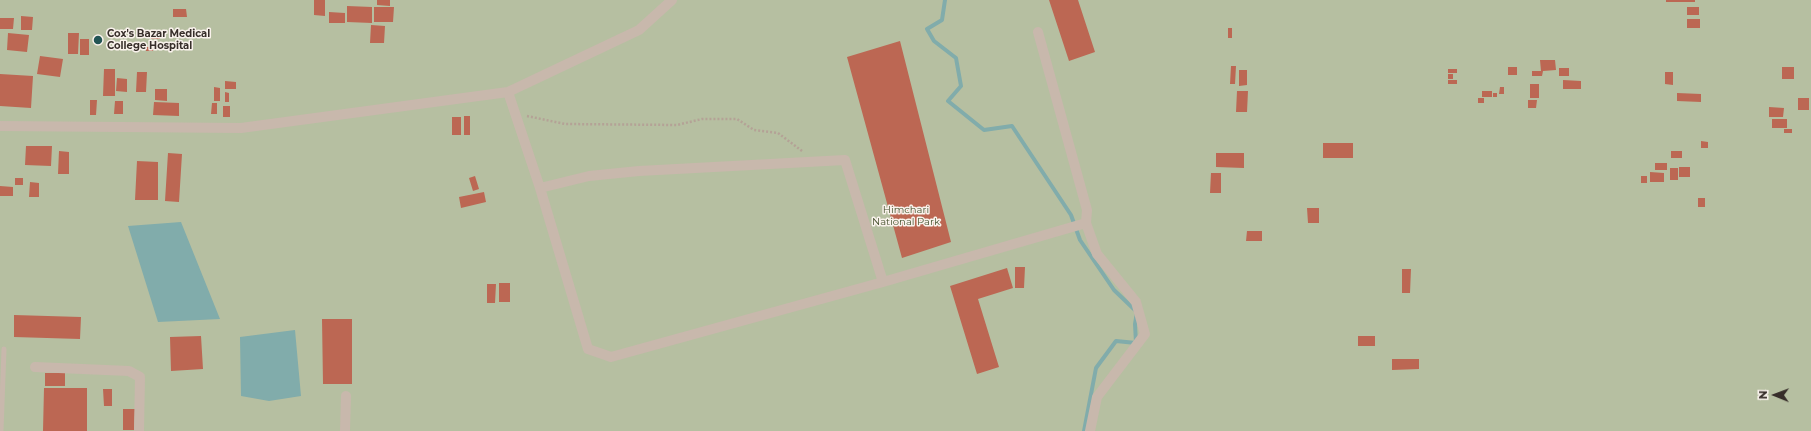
<!DOCTYPE html>
<html>
<head>
<meta charset="utf-8">
<style>
  body { margin:0 }
  #map { position:relative; width:1811px; height:431px; overflow:hidden; background:#f1e8e0; font-family:Montserrat,sans-serif }
  canvas { display:block }
  .north { position:absolute; left:1755px; top:375px; width:40px; height:40px; -webkit-text-stroke:3px #f9f2ec; paint-order:stroke; rotate:271deg; font-size:11px; font-weight:700; line-height:16px; text-align:center; color:#372e2a }
  .north::after { content:''; display:block; margin:auto; width:14px; height:18px; background:#372e2a; clip-path:polygon(50% 0,100% 100%,50% 72%,0 100%) }
</style>
</head>
<body>
<div id="map">
<canvas width="1811" height="431"></canvas>
<div class="north">N</div>
</div>
<script>
const context = document.querySelector('canvas').getContext('2d');
context.lineJoin = 'round';
function paint(path, color) { context.fillStyle = color; context.fill(path, 'evenodd'); }
function trace(path, color, width, dash) { context.strokeStyle = color; context.lineWidth = width; context.lineCap = dash ? 'butt' : 'round'; context.setLineDash(dash || []); context.stroke(path); }
function write(font, color, halo, rows, align = 'center') {
  context.font = font + ' Montserrat,sans-serif'; context.lineWidth = 3; context.setLineDash([]); context.textBaseline = 'middle'; context.strokeStyle = halo; context.fillStyle = color; for (const [text, x, y, turn = 0] of rows) {
    context.save(); context.translate(x, y); context.rotate((+turn || 0) * Math.PI / 180); context.textAlign = isNaN(turn) ? turn : align; if (halo) context.strokeText(text, 0, 0); context.fillText(text, 0, 0); context.restore();
  }
}
const green = new Path2D(`
  M0,0h1811v431h-1811z`);
const water = new Path2D(`
  M181,222l39,97 -62,3 -30,-96z
  M295,330l6,66 -32,5 -28,-5 -1,-59z`);
const stream = new Path2D(`
  M945,0l-3,20 -15,9 7,12 22,17 5,28 -13,15 36,29 28,-4 59,89 9,25 34,50 23,22 -2,12 1,19 -20,-2 -20,27 -12,63`);
const building = new Path2D(`
  M314,0h11v16l-11,-1z
  M377,0h13v6l-13,-1z
  M1049,0h29l17,52 -26,9z
  M1666,0h29v2h-29z
  M347,6l25,1v16l-25,-1z
  M374,7h20l-1,15h-19z
  M1687,7h12v8h-12z
  M173,9h13l1,8h-14z
  M329,12l16,1v10h-16z
  M21,16l12,1 -1,13h-11z
  M0,18h14l-1,11h-13z
  M1687,19h13v9h-13z
  M371,25l14,1 -1,17h-14z
  M1228,28h4v10h-4z
  M8,33l21,2 -2,17 -20,-2z
  M68,33h11l-1,21h-10z
  M151,34h9v5h-9z
  M80,39h9v16h-9z
  M900,41l51,201 -49,16 -55,-201z
  M146,47h7v4h-7z
  M40,56l23,3 -3,18 -23,-3z
  M1540,60h15l1,10 -13,1 -1,5h-10v-5h9z
  M1231,66h5l-1,18h-5z
  M1508,67h9v8h-9z
  M1782,67h12v12h-12z
  M1559,68h10v8h-10z
  M104,69h11v27h-12z
  M1448,69h9v4h-9z
  M1239,70h8v15l-8,1z
  M137,72h10l-1,20h-10z
  M1665,72h8v13l-8,-1z
  M0,74l33,2 -2,32 -31,-2z
  M1448,74h5v5h-5z
  M117,78l10,1v13l-11,-1z
  M1448,80h9v4h-9z
  M1563,80l18,1v8h-18z
  M225,81l11,1v7h-11z
  M1530,84h9v14h-9z
  M214,87l6,1v13h-6z
  M1500,87h4v7h-5z
  M155,89h12v12l-12,-1z
  M1237,91h11l-1,21h-11z
  M1482,91h10v6h-10z
  M225,92l4,1v9h-4z
  M1493,93h4v4h-4z
  M1677,93l24,1v8l-24,-1z
  M1478,98h6v5h-6z
  M1798,98h11v12h-11z
  M90,100h7l-1,15h-6z
  M1528,100h9l-1,8h-8z
  M115,101h8v13h-9z
  M154,102l25,1v13l-26,-1z
  M212,103h5v11h-6z
  M223,106h7v11h-7z
  M1769,107l15,1 -1,9h-14z
  M464,116h6v19h-6z
  M452,117h9v18h-9z
  M1772,119h15v9h-15z
  M1784,129h8v4h-8z
  M1701,141l7,1v6h-7z
  M1323,143h30v15h-30z
  M26,146h26l-1,20 -26,-1z
  M59,151l10,1v22h-11z
  M1671,151h11v7h-11z
  M168,153l14,1 -3,48 -14,-1z
  M1216,153h28v15l-28,-1z
  M137,161l21,1v38h-23z
  M1655,163h12v7h-12z
  M1679,167h11v10h-11z
  M1670,168h8v12h-8z
  M1650,172l14,1v9h-14z
  M1211,173h10v20h-11z
  M475,176l4,13 -6,2 -4,-13z
  M1641,176h6v7h-6z
  M15,178h8v7h-8z
  M30,182l9,1v14h-10z
  M0,186l13,1v9h-13z
  M484,192l2,10 -25,6 -2,-11z
  M1698,198h7v9h-7z
  M1307,208h12v15h-11z
  M1247,231h15v10h-16z
  M1015,267h10l-1,21h-9z
  M1007,268l6,20 -35,11 21,68 -22,7 -27,-88z
  M1402,269h9l-1,24h-8z
  M499,283h11v19h-11z
  M487,284h9l-1,19h-8z
  M14,315l67,2 -1,22 -66,-2z
  M322,319h30v65h-29z
  M201,336l2,33 -32,2 -1,-34z
  M1358,336h17v10h-17z
  M1392,359h27v10l-27,1z
  M45,373h20v13h-20z
  M44,388h43v43h-44z
  M103,389h9v17h-8z
  M123,409h12l-1,21h-11z`);
const path = new Path2D(`
  M527,116l38,8 112,1 25,-6h35l17,11 24,3 24,18`);
const service = new Path2D(`
  M1,431l3,-82`);
const minor = new Path2D(`
  M1038,32l49,178 -1,13 11,31 39,48 9,32 -48,63 -7,34
  M508,92l131,-62 33,-30
  M0,126l241,2 267,-36 32,96 48,161 23,8 272,-75 203,-59
  M540,188l49,-12 50,-5 206,-11 38,122
  M35,367l94,4 11,6 -1,54
  M345,431l1,-35`);
const markers = [
  [98,40,5,"#235555"]
];
const poiNames = [
  ["Cox's Bazar Medical",107,34],
  ["College Hospital",107,46]
];
const parkNames = [
  ["Himchari",906,210],
  ["National Park",906,222]
];
paint(green, '#b6bfa1');
paint(water, '#81acab');
trace(stream, '#81acab', 4);
paint(building, '#bc6753');
trace(path, '#b4a296', 2.5, [2, 2]);
trace(service, '#c8b8ac', 5);
trace(minor, '#c8b8ac', 10);
for (const [x, y, r, color] of markers) { const dot = new Path2D(); dot.arc(x, y, r, 0, 2 * Math.PI); context.fillStyle = color; context.fill(dot); trace(dot, '#f9f2ec', 1.5); }
write('bold 10px', '#372e2a', '#f9f2ec', poiNames, 'left');
write('10px', '#485330', '#f9f2ec', parkNames);
</script>
</body>
</html>
